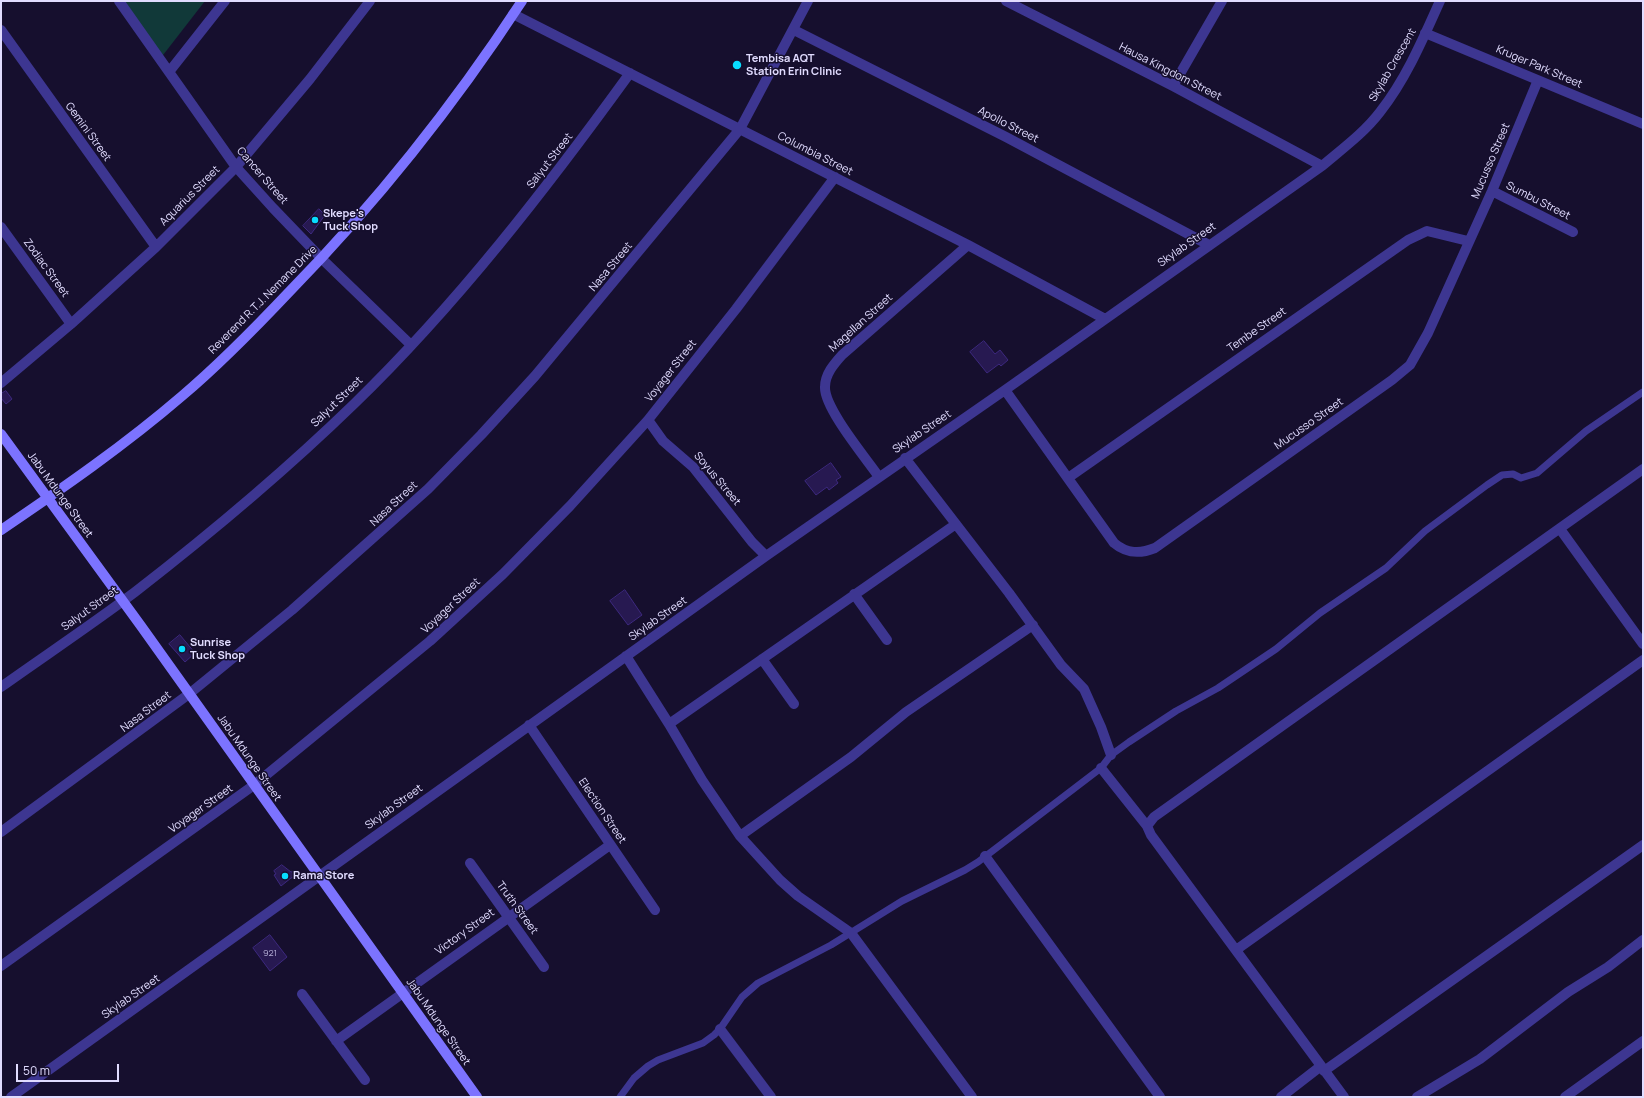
<!DOCTYPE html>
<html>
<head>
<meta charset="utf-8">
<style>
  body { margin:0 }
  #map { position:relative; width:1644px; height:1098px; overflow:hidden; background:#160f2e; font-family:Manrope,sans-serif }
  canvas { display:block }
  .frame { position:absolute; inset:0; border:2px solid #e1dcff; pointer-events:none }
  .scale { position:absolute; left:16px; top:1064px; width:103px; height:18px; box-sizing:border-box; border:2px solid #e1dcff; border-top:0; padding-left:5px; font-size:12px; line-height:14px; white-space:nowrap; color:#e1dcff; -webkit-text-stroke:3px #160f2e; paint-order:stroke }
</style>
</head>
<body>
<div id="map">
<canvas width="1644" height="1098"></canvas>
<div class="frame"></div>
<div class="scale">50 m</div>
</div>
<script>
const context = document.querySelector('canvas').getContext('2d');
context.lineJoin = 'round';
function paint(path, color) { context.fillStyle = color; context.fill(path, 'evenodd'); }
function trace(path, color, width, dash) { context.strokeStyle = color; context.lineWidth = width; context.lineCap = dash ? 'butt' : 'round'; context.setLineDash(dash || []); context.stroke(path); }
function write(font, color, halo, rows, align = 'center') {
  context.font = font + ' Manrope,sans-serif'; context.lineWidth = 3; context.setLineDash([]); context.textBaseline = 'middle'; context.strokeStyle = halo; context.fillStyle = color; for (const [text, x, y, turn = 0] of rows) {
    context.save(); context.translate(x, y); context.rotate((+turn || 0) * Math.PI / 180); context.textAlign = isNaN(turn) ? turn : align; if (halo) context.strokeText(text, 0, 0); context.fillText(text, 0, 0); context.restore();
  }
}
const green = new Path2D(`
  M117,1h88l-45,58z`);
const building = new Path2D(`
  M319,209l6,6 -14,19 -8,-8z
  M984,341l11,13 5,-4 8,10 -7,6 -2,-2 -12,9 -17,-21z
  M6,391l6,8 -6,5 -5,-6v-4z
  M831,463l10,14 -5,3 2,3 -9,7 -2,-3 -11,8 -11,-14z
  M625,590l17,25 -14,10 -18,-24z
  M180,635l15,18 -10,9 -16,-18z
  M282,865l9,7 4,-1v6l-4,1 -10,8 -7,-11 2,-1 -2,-3z
  M270,935l17,22 -17,14 -17,-23z`);
const lane = new Path2D(`
  M620,1097l14,-19 14,-12 10,-6 45,-17 11,-8 6,-6 22,-32 16,-14 73,-38 71,-44 63,-31 13,-8 123,-94 10,-13 18,-13 47,-31 42,-23 58,-39 44,-36 66,-45 39,-37 62,-46 15,-10 11,-1 8,4 16,-5 49,-42 57,-39`);
const street = new Path2D(`
  M119,1l117,166 37,41 49,51 89,86
  M1006,1l167,85 149,80
  M513,14l455,231 137,74
  M1,30l155,217
  M794,30l212,107 203,108
  M1425,33l218,91
  M169,72l56,-71
  M1173,86l49,-85
  M1492,191l81,41
  M1,227l70,97
  M1,383l70,-59 85,-77 80,-80 74,-88 60,-78
  M1005,390l109,153c13,11 26,11 41,5l237,-168 18,-15 18,-32 64,-142 46,-111
  M648,420l15,21 30,26 59,75 14,14
  M905,458l104,135 52,72 23,24 17,38 10,28
  M879,477c-13,-19 -55,-69 -54,-90 0,-13 9,-23 17,-32l126,-110
  M1068,478l340,-238 19,-9 41,10
  M1560,529l83,115
  M854,594l33,46
  M626,656l43,68 33,56 38,56 40,44 18,16 53,37 121,164
  M762,659l32,45
  M1,687c45,-32 90,-62 134,-95 76,-59 150,-121 219,-188 103,-100 192,-215 276,-331
  M669,724l287,-200
  M529,725l126,185
  M1101,768l46,58 4,9 193,262
  M1147,826l7,-9 489,-348
  M1,832l188,-138 103,-84 136,-121 53,-54 54,-59 205,-247 68,-128
  M740,836l111,-79 55,-45 127,-87
  M985,856l175,241
  M470,863l74,104
  M1236,950l407,-290
  M1,966l253,-181 176,-144 73,-67 67,-68 78,-86 88,-111 99,-132
  M302,994l63,86
  M720,1029l51,68
  M336,1041l274,-196
  M1324,1071l319,-226
  M11,1097l755,-541 239,-166 317,-224c20,-17 42,-33 58,-54 26,-33 43,-73 60,-111
  M1281,1097l40,-31
  M1417,1097l63,-38 88,-67 40,-25 35,-27
  M1565,1097l78,-56`);
const secondary = new Path2D(`
  M1,434l140,192 336,471
  M1,530c62,-42 124,-85 181,-134 38,-32 74,-69 108,-105 87,-89 164,-186 232,-290`);
const markers = [
  [737,65,5,"#08ddff"],
  [315,220,4,"#08ddff"],
  [182,649,4,"#08ddff"],
  [285,876,4,"#08ddff"]
];
const numberNames = [
  ["921",270,953]
];
const poiNames = [
  ["Tembisa AQT",746,59],
  ["Station Erin Clinic",746,72],
  ["Skepe's",323,214],
  ["Tuck Shop",323,227],
  ["Sunrise",190,643],
  ["Tuck Shop",190,656],
  ["Rama Store",293,876]
];
const streetNames = [
  ["Skylab Crescent",1393,65,-60],
  ["Kruger Park Street",1539,67,23],
  ["Hausa Kingdom Street",1170,72,27],
  ["Apollo Street",1008,125,27],
  ["Gemini Street",88,132,54],
  ["Columbia Street",815,154,27],
  ["Salyut Street",550,161,-52],
  ["Mucusso Street",1491,161,-67],
  ["Cancer Street",262,176,49],
  ["Aquarius Street",190,196,-45],
  ["Sumbu Street",1538,201,27],
  ["Skylab Street",1187,245,-35],
  ["Nasa Street",611,267,-50],
  ["Zodiac Street",46,268,54],
  ["Reverend R.T.J. Nemane Drive",263,300,-45],
  ["Magellan Street",861,323,-42],
  ["Tembe Street",1257,330,-35],
  ["Voyager Street",671,371,-52],
  ["Salyut Street",337,402,-44],
  ["Mucusso Street",1309,424,-35],
  ["Skylab Street",922,432,-34],
  ["Soyus Street",717,479,50],
  ["Jabu Mdunge Street",60,495,54],
  ["Nasa Street",394,504,-43],
  ["Voyager Street",451,606,-43],
  ["Salyut Street",90,609,-36],
  ["Skylab Street",658,619,-35],
  ["Nasa Street",146,712,-37],
  ["Jabu Mdunge Street",249,758,55],
  ["Skylab Street",394,807,-36],
  ["Voyager Street",201,809,-35],
  ["Election Street",602,811,56],
  ["Truth Street",517,908,54],
  ["Victory Street",465,932,-36],
  ["Skylab Street",131,997,-35],
  ["Jabu Mdunge Street",438,1022,55]
];
paint(green, '#113939');
paint(building, '#271951');
trace(building, '#3d297f', 1);
trace(lane, '#3d3691', 7);
trace(street, '#3d3691', 10);
trace(secondary, '#7c73ff', 10);
for (const [x, y, r, color] of markers) { const dot = new Path2D(); dot.arc(x, y, r, 0, 2 * Math.PI); context.fillStyle = color; context.fill(dot); trace(dot, '#160f2e', 1.5); }
write('9px', '#b2abd4', null, numberNames);
write('bold 11px', '#e1dcff', '#160f2e', poiNames, 'left');
write('11px', '#e1dcff', '#160f2e', streetNames);
</script>
</body>
</html>
